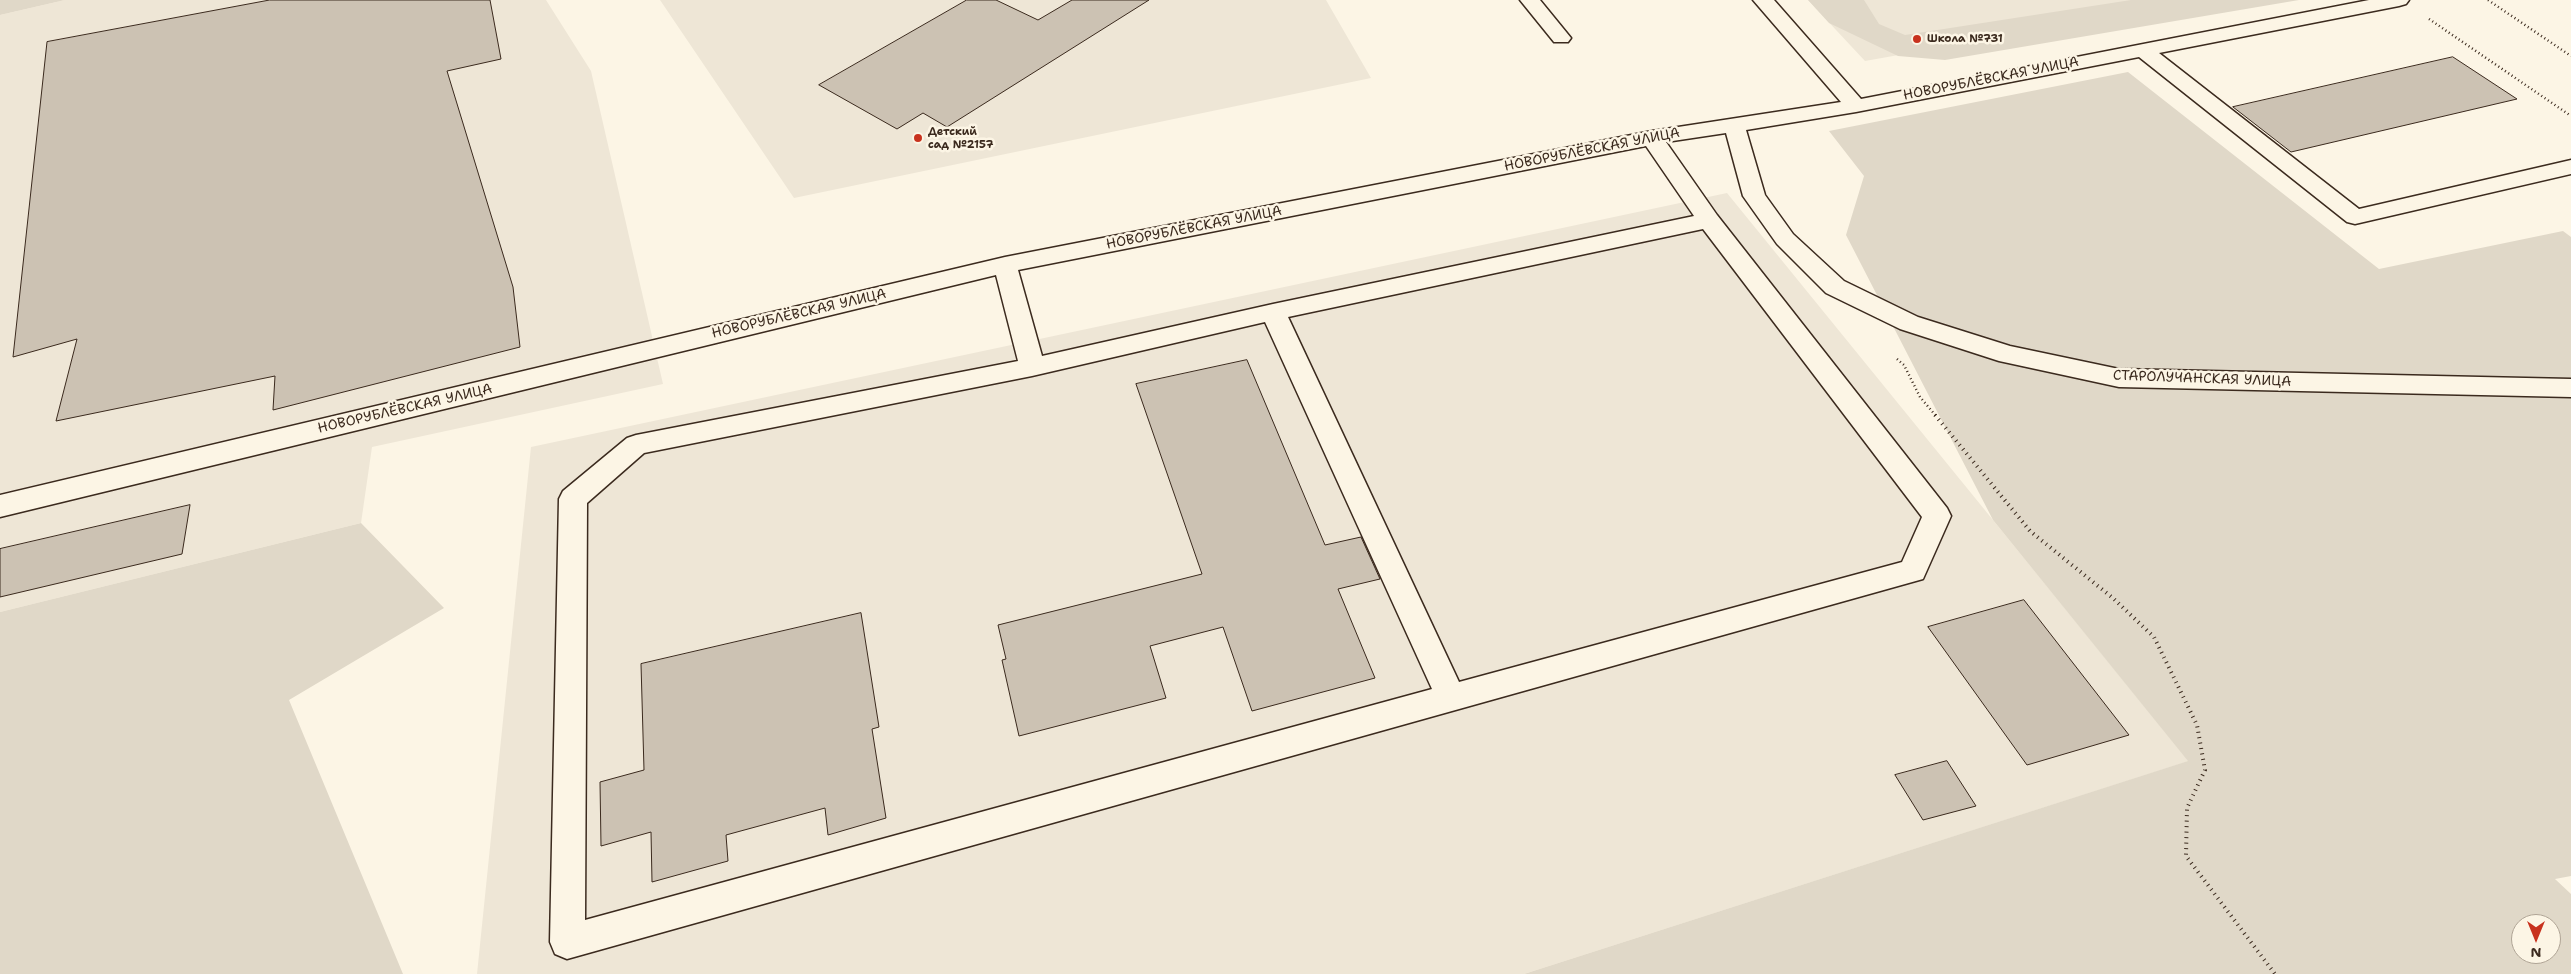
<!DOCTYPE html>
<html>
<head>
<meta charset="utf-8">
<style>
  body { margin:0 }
  #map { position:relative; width:2571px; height:974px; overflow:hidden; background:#fcf5e5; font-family:"Shantell Sans",sans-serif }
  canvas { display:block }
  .north { position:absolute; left:2511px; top:914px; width:50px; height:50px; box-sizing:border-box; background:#fcf5e5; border:1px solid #afa495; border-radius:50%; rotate:180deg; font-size:14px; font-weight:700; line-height:20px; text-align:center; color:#3b2a1e }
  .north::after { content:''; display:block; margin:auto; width:18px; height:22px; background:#c8321e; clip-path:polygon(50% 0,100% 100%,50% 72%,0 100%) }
</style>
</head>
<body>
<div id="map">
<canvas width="2571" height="974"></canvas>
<div class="north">N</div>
</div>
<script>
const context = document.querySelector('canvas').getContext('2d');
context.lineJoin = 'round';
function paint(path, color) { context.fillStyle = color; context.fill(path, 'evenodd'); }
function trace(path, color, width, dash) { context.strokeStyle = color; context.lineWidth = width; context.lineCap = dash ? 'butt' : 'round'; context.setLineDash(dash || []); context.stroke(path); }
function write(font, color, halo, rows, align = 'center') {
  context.font = font + ' "Shantell Sans",sans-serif'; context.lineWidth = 5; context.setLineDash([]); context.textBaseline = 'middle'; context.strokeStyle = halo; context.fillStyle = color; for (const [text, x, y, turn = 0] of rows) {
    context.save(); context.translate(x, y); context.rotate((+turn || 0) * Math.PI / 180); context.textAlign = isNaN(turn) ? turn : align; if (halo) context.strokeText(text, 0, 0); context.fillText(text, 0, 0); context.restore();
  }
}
const built = new Path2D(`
  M65,0h481l45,71 72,313 -291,63 -11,76 -361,89v-597z
  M660,0h666l45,78 -577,120z
  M1808,0h400l-343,61z
  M1727,193l462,568 -665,213h-1047l54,-527z`);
const green = new Path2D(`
  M0,0h65l-65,15z
  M1808,0h56l15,24 26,11 226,-35h168l-354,60 -47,-4 -69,-33z
  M2128,72l251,197 184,-38 8,6v639l-16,3 16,15v80h-1047l664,-213 -195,-241 -147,-285 18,-59 -35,-45zM2521,924h30v30h-30z
  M361,523l83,85 -155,92 114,274h-403v-362z`);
const building = new Path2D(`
  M270,0h220l11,59 -54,12 66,216 7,60 -247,63 2,-34 -219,45 21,-82 -64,18 34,-315z
  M967,0h29l42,20 34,-20h77l-202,127 -24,-14 -26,16 -78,-44z
  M2453,57l64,42 -226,53 -58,-45z
  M1247,360l78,185 36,-8 19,42 -42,10 37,89 -123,33 -29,-84 -73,19 16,52 -147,38 -17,-76 4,-1 -8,-34 204,-51 -66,-190z
  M190,505l-8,49 -182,43v-48z
  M2024,600l105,135 -102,30 -99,-138z
  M861,613l18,114 -7,2 14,89 -58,17 -3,-27 -99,27 2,26 -76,21 -1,-50 -50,14 -1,-64 44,-12 -3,-106z
  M1947,761l29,45 -53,14 -28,-45z`);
const pathFar1 = new Path2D(`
  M2488,0l83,56
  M2429,19l142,97
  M1897,359l7,6 16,32 16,19`);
const path = new Path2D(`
  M1935,415l95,116 84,68 40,38 43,88 8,45 -18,38 -1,48 89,118`);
const minor = new Path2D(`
  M1520,0h20l31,38 -3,4h-14z
  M1753,0h21l87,99 508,-99h40l-3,4 -7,2 -240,47 200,156 212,-49v14l-216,50 -8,-2 -208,-165 -283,55 -110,18 19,65 28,39 51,47 74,36 92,29 109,23 452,10v18l-452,-10 -120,-26 -99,-32 -74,-36 -49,-49 -34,-48 -17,-63 -60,9 51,73 230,293 4,8 -28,63 -1356,380 -12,-5 -5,-12 9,-443 4,-8 64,-53 9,-3 382,-74 -22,-86 -996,242v-22l1005,-238 647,-126 189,-29zM1646,146l48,70 -421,88 -231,52 -24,-86zM1703,229l219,288 -20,45 -443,120 -171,-365zM1265,322l167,367 -847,231 2,-417 57,-50 388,-77z`);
const markers = [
  [1917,39,5,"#c8321e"],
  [918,138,5,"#c8321e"]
];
const farPoinames = [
  ["Школа №731",1927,39],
  ["Детский",928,132],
  ["сад №2157",928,145]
];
const streetNames = [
  ["НОВОРУБЛЁВСКАЯ УЛИЦА",1991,79,-11],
  ["НОВОРУБЛЁВСКАЯ УЛИЦА",1592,150,-11],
  ["НОВОРУБЛЁВСКАЯ УЛИЦА",1194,228,-11],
  ["НОВОРУБЛЁВСКАЯ УЛИЦА",799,314,-13],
  ["СТАРОЛУЧАНСКАЯ УЛИЦА",2202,379,2],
  ["НОВОРУБЛЁВСКАЯ УЛИЦА",405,409,-13]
];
paint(built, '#eee6d6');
paint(green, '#e0d8c8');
paint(building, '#ccc2b3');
trace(building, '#3b2a1e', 1);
trace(minor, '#3b2a1e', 3);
trace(pathFar1, '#3b2a1e', 2.5, [1, 3]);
trace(path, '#3b2a1e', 4, [1, 4.5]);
paint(minor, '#fcf5e5');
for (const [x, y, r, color] of markers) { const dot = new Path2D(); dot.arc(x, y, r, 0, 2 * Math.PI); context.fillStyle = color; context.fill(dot); trace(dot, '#fcf5e5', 2); }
write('bold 11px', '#3b2a1e', '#fcf5e5', farPoinames, 'left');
write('14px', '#3b2a1e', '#fcf5e5', streetNames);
</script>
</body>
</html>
